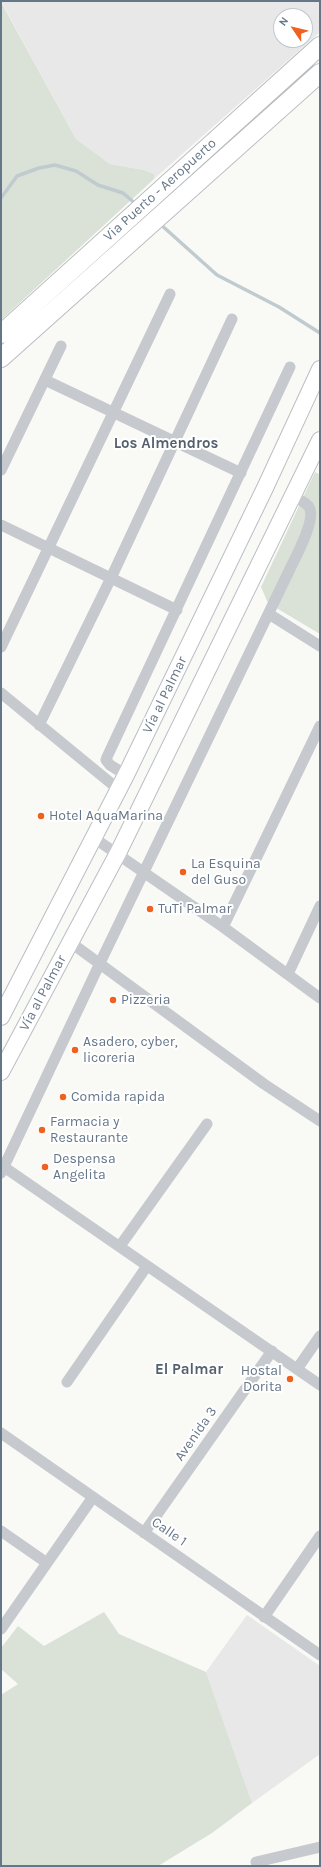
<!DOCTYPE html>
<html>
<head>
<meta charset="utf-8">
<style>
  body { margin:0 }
  #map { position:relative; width:321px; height:1867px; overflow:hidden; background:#f9f9f6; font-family:Karla,sans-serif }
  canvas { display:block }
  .frame { position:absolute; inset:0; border:2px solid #667689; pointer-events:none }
  .north { position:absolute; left:273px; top:8px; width:40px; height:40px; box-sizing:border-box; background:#fff; border:1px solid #c2c8d0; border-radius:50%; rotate:305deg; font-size:11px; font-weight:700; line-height:16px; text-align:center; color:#667689 }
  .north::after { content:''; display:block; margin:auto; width:14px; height:18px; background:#f0611f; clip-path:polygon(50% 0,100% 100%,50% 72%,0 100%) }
</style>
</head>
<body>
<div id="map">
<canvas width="321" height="1867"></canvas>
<div class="frame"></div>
<div class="north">N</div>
</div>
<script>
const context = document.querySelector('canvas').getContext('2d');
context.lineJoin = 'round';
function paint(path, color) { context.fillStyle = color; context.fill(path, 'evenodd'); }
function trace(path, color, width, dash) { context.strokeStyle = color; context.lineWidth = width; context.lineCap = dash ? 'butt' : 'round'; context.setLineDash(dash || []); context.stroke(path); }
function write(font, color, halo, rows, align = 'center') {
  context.font = font + ' Karla,sans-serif'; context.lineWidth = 4; context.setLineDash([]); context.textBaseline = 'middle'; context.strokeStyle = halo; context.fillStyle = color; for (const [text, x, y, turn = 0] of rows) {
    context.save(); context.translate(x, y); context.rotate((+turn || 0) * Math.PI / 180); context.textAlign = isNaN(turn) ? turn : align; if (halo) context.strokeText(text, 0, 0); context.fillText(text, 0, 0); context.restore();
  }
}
const built = new Path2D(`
  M1,1h319v31l-166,147v-5l-10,-4 -34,-6 -34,-25zM281,16h24v24h-24z
  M247,1615l73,51v88l-68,49 -46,-131z`);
const green = new Path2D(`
  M1,2l75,137 34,25 34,6 10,4v5l-153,141z
  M315,472l5,3v159l-52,-31 -7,-16z
  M104,1612l15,22 87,38 46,131 -40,30 -54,33h-157v-171l17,-11 -17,-15v-21l17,-22 26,20z`);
const stream = new Path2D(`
  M1,198l16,-22 22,-8 16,-3 21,6 22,14 25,8 14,12
  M159,223l58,52 62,32 41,26`);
const street = new Path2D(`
  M45,380l196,93
  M1,470l60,-124
  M1,525l176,85
  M269,614l51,32
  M1,647l169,-353
  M1,693l117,96
  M39,725l72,-147 121,-259
  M126,775l-16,-10 -4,-5 1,-3 183,-390
  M94,838l129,89 97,71
  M223,927l97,-201
  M70,942l194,142 56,37
  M288,974l32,-68
  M4,1167l316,218
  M1,1173l99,-210 189,-392c6,-13 28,-52 20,-64 -3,-5 -11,-8 -16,-11
  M120,1246l87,-122
  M297,1369l23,-33
  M67,1382l80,-116
  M1,1433l319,222
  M1,1531l46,32
  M144,1533l128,-182
  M264,1617l56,-81
  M1,1629l92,-132
  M256,1862l64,-15`);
const secondary = new Path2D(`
  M1,1017l125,-242 139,-287 55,-119
  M1,1072l117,-219 202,-413`);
const primary = new Path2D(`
  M1,334l319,-288
  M1,358l319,-285`);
const markers = [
  [41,816,4,"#f0611f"],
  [183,872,4,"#f0611f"],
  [150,909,4,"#f0611f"],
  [113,1000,4,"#f0611f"],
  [75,1050,4,"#f0611f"],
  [63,1097,4,"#f0611f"],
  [42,1130,4,"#f0611f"],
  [45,1167,4,"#f0611f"],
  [290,1379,4,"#f0611f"]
];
const streetNames = [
  ["Via Puerto - Aeropuerto",160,190,-42],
  ["Vía al Palmar",165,695,-64],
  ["Vía al Palmar",43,993,-62],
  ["Avenida 3",196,1434,-55],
  ["Calle 1",169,1532,35]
];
const poiNames = [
  ["Hotel AquaMarina",49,816],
  ["La Esquina",191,864],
  ["del Guso",191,880],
  ["TuTi Palmar",158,909],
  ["Pizzeria",121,1000],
  ["Asadero, cyber,",83,1042],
  ["licoreria",83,1058],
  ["Comida rapida",71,1097],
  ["Farmacia y",50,1122],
  ["Restaurante",50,1138],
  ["Despensa",53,1159],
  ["Angelita",53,1175],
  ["Hostal",282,1371,"right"],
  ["Dorita",282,1387,"right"]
];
const neighbourhoodNames = [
  ["Los Almendros",166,444],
  ["El Palmar",189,1370]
];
paint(built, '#e7e8e7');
paint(green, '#dae1d7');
trace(stream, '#c0cbd0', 3.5);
trace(secondary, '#babfc4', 18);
trace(primary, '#b9bdc1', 20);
trace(street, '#c6c9ce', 11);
trace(secondary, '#fff', 16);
trace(primary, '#fff', 18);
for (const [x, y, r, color] of markers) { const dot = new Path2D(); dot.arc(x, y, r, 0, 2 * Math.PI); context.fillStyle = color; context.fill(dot); trace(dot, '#fff', 1.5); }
write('14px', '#667689', '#fff', streetNames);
write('14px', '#667689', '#fff', poiNames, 'left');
write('bold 15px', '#54606e', '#fff', neighbourhoodNames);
</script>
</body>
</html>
